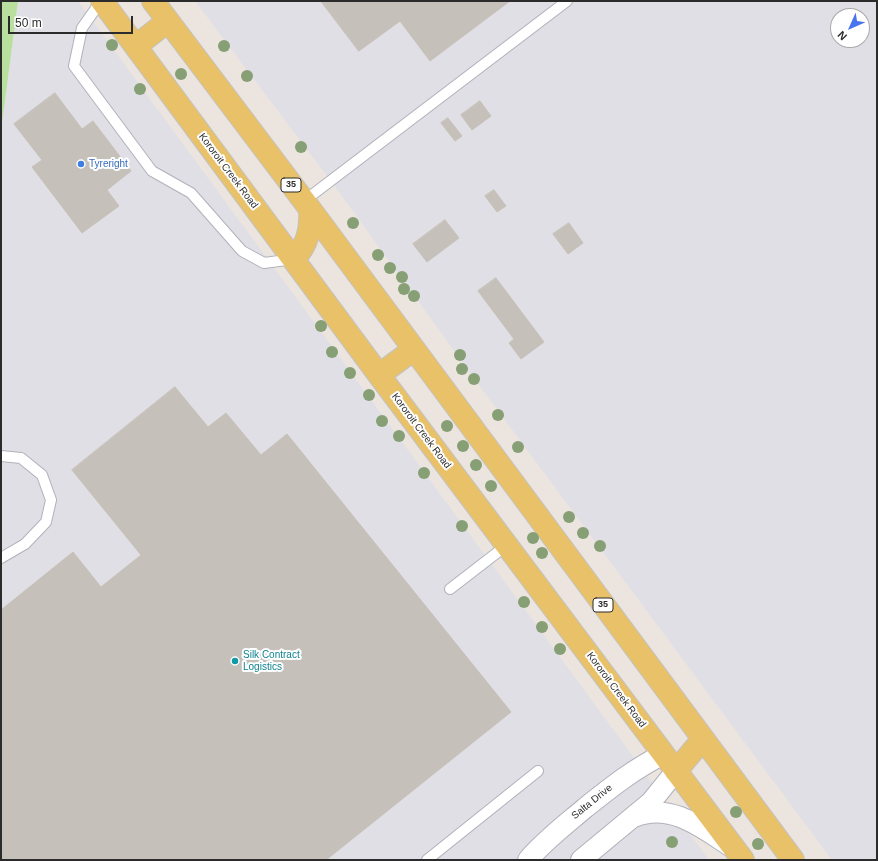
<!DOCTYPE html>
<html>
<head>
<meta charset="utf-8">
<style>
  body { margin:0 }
  #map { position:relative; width:878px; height:861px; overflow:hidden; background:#ece5df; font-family:Helvetica,sans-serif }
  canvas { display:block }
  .frame { position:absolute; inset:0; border:2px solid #2b2b2b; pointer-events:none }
  .north { position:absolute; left:830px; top:8px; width:40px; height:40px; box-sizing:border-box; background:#fff; border:1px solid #aaa; border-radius:50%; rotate:225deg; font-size:11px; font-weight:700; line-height:16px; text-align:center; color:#2b2b2b }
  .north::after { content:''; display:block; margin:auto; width:14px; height:18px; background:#4974ef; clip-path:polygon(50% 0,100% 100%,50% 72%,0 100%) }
  .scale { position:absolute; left:8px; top:16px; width:125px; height:18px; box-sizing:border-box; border:2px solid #2b2b2b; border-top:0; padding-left:5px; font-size:12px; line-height:14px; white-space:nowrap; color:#2b2b2b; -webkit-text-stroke:3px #fff; paint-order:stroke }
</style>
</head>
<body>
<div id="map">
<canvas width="878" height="861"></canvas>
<div class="frame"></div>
<div class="north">N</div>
<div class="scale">50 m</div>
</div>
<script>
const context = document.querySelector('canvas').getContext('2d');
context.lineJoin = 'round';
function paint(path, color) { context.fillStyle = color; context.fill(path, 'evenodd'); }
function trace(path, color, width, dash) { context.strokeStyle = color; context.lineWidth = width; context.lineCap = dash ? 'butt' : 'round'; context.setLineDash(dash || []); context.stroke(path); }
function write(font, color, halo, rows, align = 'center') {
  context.font = font + ' Helvetica,sans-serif'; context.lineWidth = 4; context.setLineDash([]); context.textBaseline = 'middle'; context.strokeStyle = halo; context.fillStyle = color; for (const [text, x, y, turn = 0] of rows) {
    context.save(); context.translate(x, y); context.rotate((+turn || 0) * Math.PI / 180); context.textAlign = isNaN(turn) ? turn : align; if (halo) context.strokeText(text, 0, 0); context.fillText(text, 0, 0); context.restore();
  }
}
const industrial = new Path2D(`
  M18,1h60l631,859h-708v-729z
  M195,1h682v859h-45l-348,-468 -148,-204zM838,16h24v24h-24z`);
const green = new Path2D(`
  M1,1h17l-17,130z`);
const building = new Path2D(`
  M321,1h189l-80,60 -30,-40 -41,30z
  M55,93l27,36 11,-8 38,50 -24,19 12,16 -37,27 -50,-66 10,-7 -28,-36z
  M480,101l11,15 -19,14 -11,-15z
  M448,118l14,18 -7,5 -14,-18z
  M494,190l12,16 -9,6 -12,-16z
  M445,220l14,18 -32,24 -14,-18z
  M569,223l14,20 -15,11 -15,-20z
  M496,278l48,64 -23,17 -12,-16 5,-4 -36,-48z
  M175,387l33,40 18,-14 35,42 26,-21 224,278 -185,148h-325v-250l72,-58 28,35 40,-32 -69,-85z`);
const lane = new Path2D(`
  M101,1l-19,27 -8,38 78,105 39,22 51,58 22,12 30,-4
  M304,201l263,-200
  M1,456l20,2 21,17 9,25 -5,22 -21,22 -24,14
  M450,589l57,-44
  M427,860l111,-89`);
const street = new Path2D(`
  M634,817c36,-15 67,10 96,29
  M528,860c17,-20 37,-35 57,-52 25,-20 50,-40 79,-54
  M581,860l70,-58 25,-31`);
const primary = new Path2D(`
  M102,1l277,374 364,485
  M153,1l157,208 483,651
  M136,46l32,-25
  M294,259c14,-15 17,-30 16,-50
  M379,375l34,-25
  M676,771l27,-32`);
const trees = [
  [112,45],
  [224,46],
  [181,74],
  [247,76],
  [140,89],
  [301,147],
  [353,223],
  [378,255],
  [390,268],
  [402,277],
  [404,289],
  [414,296],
  [321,326],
  [332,352],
  [460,355],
  [462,369],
  [350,373],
  [474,379],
  [369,395],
  [498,415],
  [382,421],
  [447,426],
  [399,436],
  [463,446],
  [518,447],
  [476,465],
  [424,473],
  [491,486],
  [569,517],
  [462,526],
  [583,533],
  [533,538],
  [600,546],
  [542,553],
  [524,602],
  [542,627],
  [560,649],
  [736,812],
  [672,842],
  [758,844]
];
const markers = [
  [81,164,4,"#3f7fe0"],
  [235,661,4,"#0f9aa8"]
];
const shields = [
  [291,185,20],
  [603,605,20]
];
const shieldNames = [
  ["35",291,185],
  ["35",603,605]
];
const shopNames = [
  ["Tyreright",89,164]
];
const streetNames = [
  ["Kororoit Creek Road",228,171,53],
  ["Kororoit Creek Road",421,431,53],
  ["Kororoit Creek Road",616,690,53],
  ["Salta Drive",592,802,-39]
];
const cultureNames = [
  ["Silk Contract",243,655],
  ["Logistics",243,667]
];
paint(industrial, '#e0dfe5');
paint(green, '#b9df9f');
paint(building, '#c5c0ba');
trace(building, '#c8c1b8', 1);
trace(lane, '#afb2bb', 12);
trace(street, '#afb2bb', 22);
trace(primary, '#c4c4c4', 24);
trace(lane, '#fff', 10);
trace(street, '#fff', 20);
trace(primary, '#e8c168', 22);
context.fillStyle = '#869f75';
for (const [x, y] of trees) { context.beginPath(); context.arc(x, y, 6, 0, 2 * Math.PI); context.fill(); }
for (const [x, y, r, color] of markers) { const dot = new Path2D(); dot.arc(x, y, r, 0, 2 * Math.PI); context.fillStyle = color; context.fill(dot); trace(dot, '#fff', 1.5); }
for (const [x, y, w] of shields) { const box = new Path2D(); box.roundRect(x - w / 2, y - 7, w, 14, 3); context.fillStyle = '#fff'; context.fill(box); trace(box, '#2b2b2b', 1); }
write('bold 9px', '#2b2b2b', null, shieldNames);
write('10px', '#366cbe', '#fff', shopNames, 'left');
write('10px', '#2b2b2b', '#fff', streetNames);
write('10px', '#0d838f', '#fff', cultureNames, 'left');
</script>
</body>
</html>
